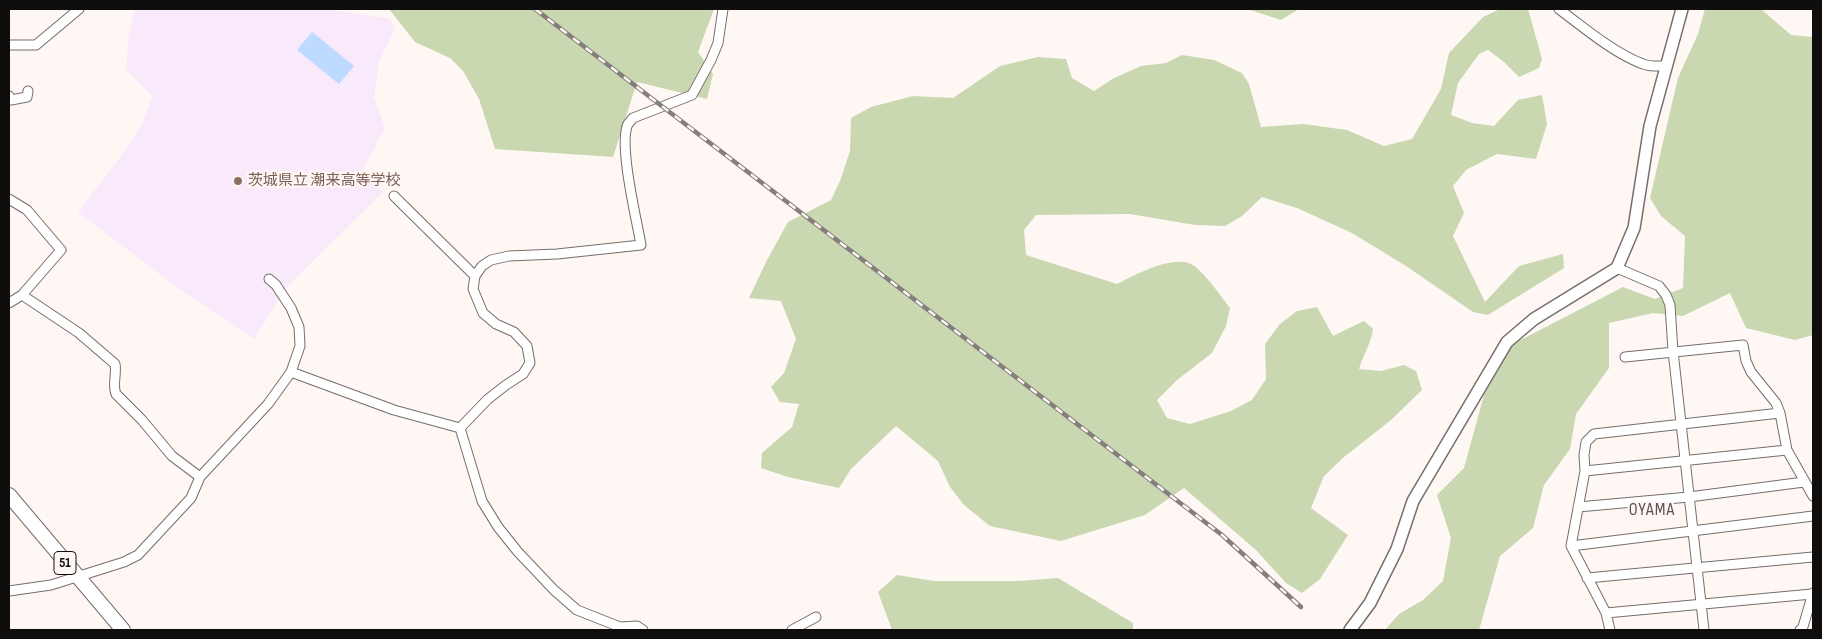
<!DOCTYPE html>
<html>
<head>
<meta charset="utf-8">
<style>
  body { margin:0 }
  #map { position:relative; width:1822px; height:639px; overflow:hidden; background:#fef7f3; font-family:"Sofia Sans Condensed",sans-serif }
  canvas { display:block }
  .frame { position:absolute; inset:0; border:10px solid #100e0c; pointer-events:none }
</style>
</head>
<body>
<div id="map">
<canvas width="1822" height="639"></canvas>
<div class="frame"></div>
</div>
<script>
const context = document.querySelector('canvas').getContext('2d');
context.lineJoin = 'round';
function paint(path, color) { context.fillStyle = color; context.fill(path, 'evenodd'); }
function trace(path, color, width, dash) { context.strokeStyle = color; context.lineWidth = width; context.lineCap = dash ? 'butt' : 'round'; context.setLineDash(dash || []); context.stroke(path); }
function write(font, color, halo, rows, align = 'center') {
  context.font = font + ' "Sofia Sans Condensed","Noto Sans JP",sans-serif'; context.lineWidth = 4.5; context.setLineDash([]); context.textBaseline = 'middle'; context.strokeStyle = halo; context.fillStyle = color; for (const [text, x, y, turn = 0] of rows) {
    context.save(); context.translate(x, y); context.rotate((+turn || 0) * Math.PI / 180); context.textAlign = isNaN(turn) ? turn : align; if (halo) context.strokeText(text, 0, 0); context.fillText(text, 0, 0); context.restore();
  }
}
const education = new Path2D(`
  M135,9h190l65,10 5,10 -16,33 -5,36 11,30 -22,42 20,22 -97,96 -32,51 -76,-51 -100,-76 44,-57 21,-32 9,-27 -26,-27 3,-34z`);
const green = new Path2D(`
  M389,9h325l-16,43 15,22 -6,25 -70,-17 -24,75 -118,-8 -16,-50 -16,-28 -13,-13 -35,-16z
  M1247,9h52l-18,11z
  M1500,9h28l14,50 -3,9 -20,9 -15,-15 -16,-12 -9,4 -21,29 -7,32 21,8 22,3 24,-26 24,-5 5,29 -11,35 -39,-5 -31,16 -13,16 11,27 -11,23 32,66 34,-36 44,-12 1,14 -76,47 -15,-3 -67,-46 -54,-33 -55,-25 -35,-11 -20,19 -17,10 -30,-1 -65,-11 -94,1 -12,15 2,25 91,29c18,-9 62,-34 80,-16 13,12 23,27 33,40l-4,18 -14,27 -35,27 -20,20 10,18 23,6 41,-13 21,-11 14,-21 -1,-35 15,-20 17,-13 20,-4 16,29 31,-15 9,8c-2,15 -10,26 -14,40l22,2 23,-6 12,6 6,19 -31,30 -47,37 -20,19 -13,32 37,27 -28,44 -18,14 -16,-10 -30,-33 -72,-62 -39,27 -84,26 -71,-15 -26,-21 -14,-18 -12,-26 -42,-35 -45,43 -12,19 -51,-11 -27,-9 1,-15 30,-26 7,-23 -19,-2 -9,-15 13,-14 12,-34 -15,-38 -32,-3 18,-38 21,-38 43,-22 9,-19 10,-30 1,-33 20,-11 42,-11 40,2 47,-32 38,-9 28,2 6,19 22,13 20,-13 27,-12 25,-3 16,-8 32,5 28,13 7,11 12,43 42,-3 44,6 37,16 28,-7 29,-50 8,-36 34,-36z
  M1705,9h56l30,26 22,2v298l-18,5 -49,-12 -16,-35 -47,23 -30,-3 -44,10v45l-33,46 -6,35 -26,36 -11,43 -33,28 -21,74h-94l14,-16 24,-14 20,-19 8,-43 -14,-43 27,-27 20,-73 29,-51 110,-57 32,12 28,-11 2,-52 -24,-20 -11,-18 28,-120 20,-44z
  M897,575l37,6h85l39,-3 75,45v7h-241l-14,-38z`);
const water = new Path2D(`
  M312,32l42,34 -15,18 -42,-34z`);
const minor = new Path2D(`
  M1559,9c24,18 56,45 84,55 7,3 16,2 23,2
  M9,45h27l43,-36
  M9,96l2,4 16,-3 1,-6
  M394,196l81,80
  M9,199l18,11 34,40 -39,45 -13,8
  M1617,268l42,18 7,9 4,10 3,46 31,279
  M22,295l57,38 36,31c2,10 -3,21 1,30l26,26 30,36 28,21
  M1625,357l118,-12 3,16 5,11 25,31 4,10 7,37 26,46
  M291,372l103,38 66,18 22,73 16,26 20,25 36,38 23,20 43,17 17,-1 6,4
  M460,428l28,-29 18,-14 17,-11 7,-11 -3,-17 -13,-14 -18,-8 -13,-11 -10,-24 2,-13 7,-10 9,-6 18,-4 48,-2 84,-9c-4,-24 -23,-101 -13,-121 1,-1 4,-5 5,-6l59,-23 19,-35 7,-17 5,-34
  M1585,471l202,-21
  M1578,507l111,-10 115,-15
  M1571,546l242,-30
  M1587,578l226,-21
  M9,591l42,-6 73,-23 14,-7 53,-57 9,-21 68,-73 23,-32 9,-26 -1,-19 -8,-19 -15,-23 -7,-6
  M1606,613l206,-19
  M792,630l24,-13
  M1610,630l-4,-17 -35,-67 14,-75 -1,-16 2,-13 8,-8 186,-21
  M1800,630h2l11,-37`);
const tertiary = new Path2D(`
  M1350,630l20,-27 27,-54 16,-48 94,-159 27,-23 83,-51 17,-40 16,-102 32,-117`);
const trunk = new Path2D(`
  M9,495l114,135`);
const rail = new Path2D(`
  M535,9l687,526 79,72`);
const markers = [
  [238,181,5,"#8d6e63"]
];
const shields = [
  [65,563,22]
];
const shieldNames = [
  ["51",65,563]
];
const educationNames = [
  ["茨城県立 潮来高等学校",248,181]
];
const quarterNames = [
  ["OYAMA",1652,510]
];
paint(education, '#f8e9fb');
paint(green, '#c9d8b1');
paint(water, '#bedaff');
trace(minor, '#766e6a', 11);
trace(tertiary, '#766e6a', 14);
trace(trunk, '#766e6a', 16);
trace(minor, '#fff', 9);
trace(tertiary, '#fff', 11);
trace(trunk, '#fff', 14);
trace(rail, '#847f7c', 4.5);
trace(rail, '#fef7f3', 2.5, [8]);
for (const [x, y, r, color] of markers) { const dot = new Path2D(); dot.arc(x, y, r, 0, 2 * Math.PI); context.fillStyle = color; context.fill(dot); trace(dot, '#fef7f3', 2); }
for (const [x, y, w] of shields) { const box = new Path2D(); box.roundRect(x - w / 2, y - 11.5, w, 23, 4); context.fillStyle = '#fef7f3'; context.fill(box); trace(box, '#100e0c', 1); }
write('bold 14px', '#100e0c', null, shieldNames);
write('15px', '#785e54', '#fef7f3', educationNames, 'left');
context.letterSpacing = '1px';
write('18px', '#5a534f', '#fef7f3', quarterNames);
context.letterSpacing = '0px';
</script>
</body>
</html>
